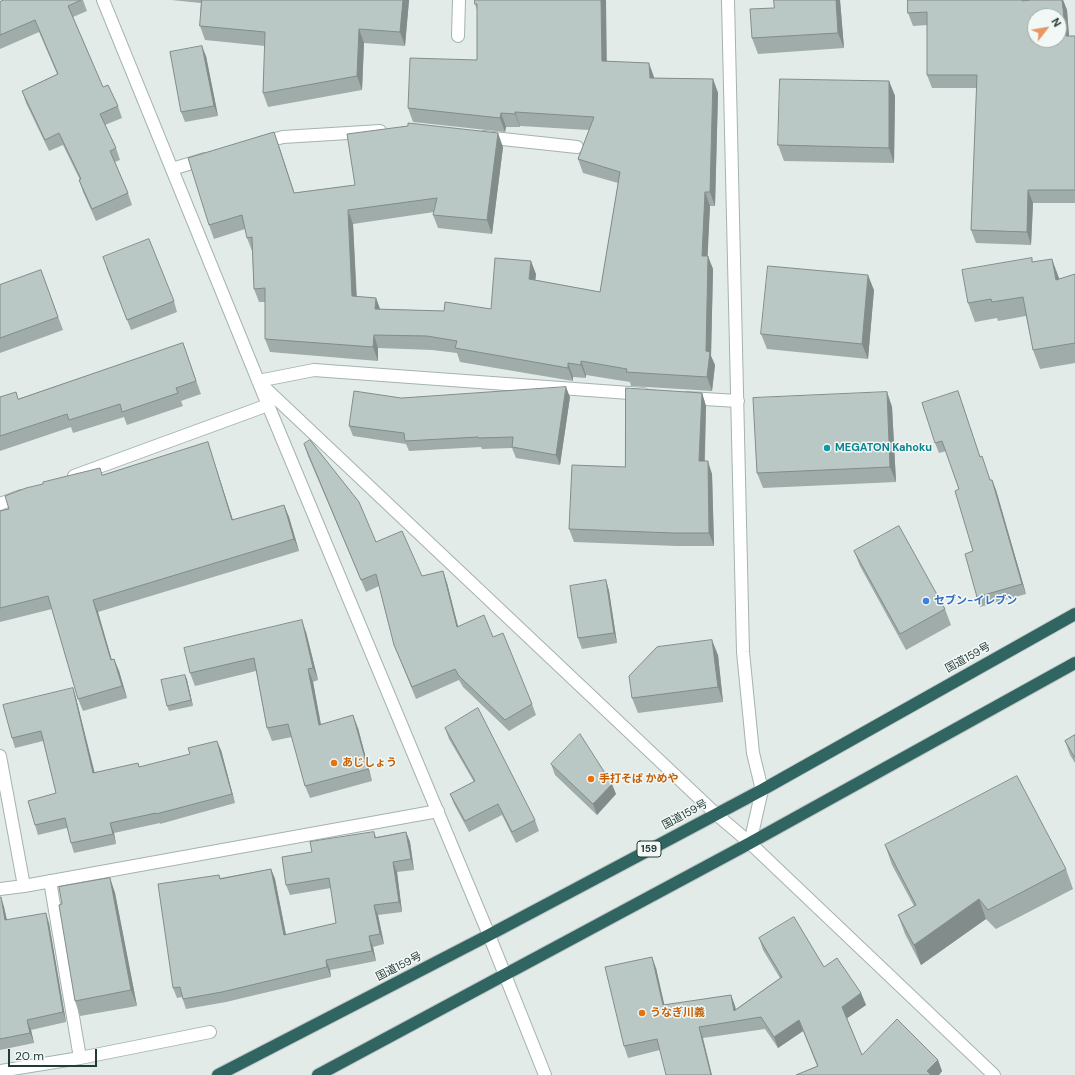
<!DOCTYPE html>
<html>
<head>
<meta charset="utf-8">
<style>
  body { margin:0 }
  #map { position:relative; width:1075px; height:1075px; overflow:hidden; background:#e2ebe8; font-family:"DM Sans",sans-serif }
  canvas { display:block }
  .north { position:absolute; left:1027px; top:8px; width:40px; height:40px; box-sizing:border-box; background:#f2f8f6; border:1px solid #9facaa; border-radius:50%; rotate:59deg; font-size:11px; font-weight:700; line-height:16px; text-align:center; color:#233b38 }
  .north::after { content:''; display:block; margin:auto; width:14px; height:18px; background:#e89763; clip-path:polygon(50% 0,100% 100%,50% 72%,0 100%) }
  .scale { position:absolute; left:8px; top:1049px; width:89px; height:18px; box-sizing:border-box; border:2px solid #233b38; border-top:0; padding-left:5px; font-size:12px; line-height:14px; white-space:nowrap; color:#233b38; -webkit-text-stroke:3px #f2f8f6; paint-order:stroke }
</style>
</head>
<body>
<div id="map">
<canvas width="1075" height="1075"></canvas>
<div class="north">N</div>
<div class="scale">20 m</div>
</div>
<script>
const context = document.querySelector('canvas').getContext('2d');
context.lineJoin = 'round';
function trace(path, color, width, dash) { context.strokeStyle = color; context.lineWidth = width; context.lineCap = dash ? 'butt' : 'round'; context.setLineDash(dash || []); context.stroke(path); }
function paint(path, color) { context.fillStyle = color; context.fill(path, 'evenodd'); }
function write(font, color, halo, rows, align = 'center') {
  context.font = font + ' "DM Sans","Noto Sans JP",sans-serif'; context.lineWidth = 3; context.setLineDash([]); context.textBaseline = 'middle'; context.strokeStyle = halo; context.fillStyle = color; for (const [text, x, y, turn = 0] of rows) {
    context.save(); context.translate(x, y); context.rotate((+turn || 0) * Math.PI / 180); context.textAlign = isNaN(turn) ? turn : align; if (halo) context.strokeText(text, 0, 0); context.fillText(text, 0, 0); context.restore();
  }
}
const street = new Path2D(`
  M103,0l165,405 221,530 56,140
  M728,0l15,652 10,101 9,37 -12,53
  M458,36l1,-36
  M484,137l93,10
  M261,143l22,-6 97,-6
  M172,169l33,-10
  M258,381l56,-11 329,24
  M262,385l454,429 34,29 244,232
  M687,398l51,3
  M74,476l194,-71
  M0,504l21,-8
  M0,756l24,130 414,-75
  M50,881l30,177
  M0,889l24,-3
  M0,1071l80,-13 130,-26`);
const highway = new Path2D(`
  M218,1075l271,-140 273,-145 313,-176
  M318,1075l432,-232 325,-180`);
const wall = new Path2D(`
  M4,0h79l4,11 -14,6 30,70 15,19 4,12 -17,7 11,23 4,12 -5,2 13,31 4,12 -36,16 -13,-29 -4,-12h1l-17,-35 -14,6 -23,-48 -4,-12 35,-17 -18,-42 -39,17v-47z
  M171,0h238l-4,46 -41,-3 -2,47 -94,17 -5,-14 2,-47 -60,-6 -5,-14 1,-23z
  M475,0h131v62l48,15v1l59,1 5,14 -3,113h-5l-3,50 6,13 -2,87 4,9 -3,26 -81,-5 -1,-4 -44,-7v3l-13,-1v4l-113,-19 -3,-9 -25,-3 -54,-2v13l-108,-9 -5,-13v-37h-6l-5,-13 -2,-38 -5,-13 -2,-9 -31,10 -5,-14 70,-79 15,47 61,-8 148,-38 -11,87 -54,-6 -5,-13 1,-3 -81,12 4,73 19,1 4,11 64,2 47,-2 45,-35 -1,6 65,12 18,-109 -35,-10 -5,-14 11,-29 -69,-4v1h-14l-1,5 -92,-10 -5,-14 69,-48v-50l-2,-6z
  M774,0h66l4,48 -86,6 -6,-16 22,-30z
  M908,0h155l4,10 2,26h6v167h-42l-2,42 -55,-2 -5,-13 6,-142h-45l-5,-13v-50l-14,1 -5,-13z
  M206,56l12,60 -33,6 -4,-10z
  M889,81l6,15 -1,67 -110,-2 -6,-16z
  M1033,262l26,16v1l16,-5v89l-35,6 -7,-19 -7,-34 -28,5 -1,-3 -22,4 -7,-19z
  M106,267l68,34 3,11 -46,18z
  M41,270l22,60 -63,23v-68z
  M874,290l-6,69 -101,-10 -6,-15z
  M183,343l18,51 -20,7 2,5 -56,19 -3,-8 -51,16 -2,-6 -71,24v-54l18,2z
  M958,391l22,66 10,23h2l4,10 30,104 -46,13 -3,-10 -4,-46 -14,-62 -13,-38 -7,2 -4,-10z
  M887,392l5,15 4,75 -133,6 -6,-15z
  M702,393l4,13 -1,55 7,13 2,72h-37l-103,-4 -5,-13 56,-62z
  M570,397l-10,68 -44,-7 -4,-10 -30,1 -1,-2 -72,4 -3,-7 -53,-8 -4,-10z
  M208,442l4,13 21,65 51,-15 5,12 10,34 -201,61 14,48 2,-1 5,12 8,27 -44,13 -5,-12 -26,-90 -52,13v-111l9,-2 94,-34z
  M304,444l72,98 46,34 21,-5 4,12 11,43 35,11 39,67 4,11 -27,16 -46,-44 -4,-7 -43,19 -22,-54 -15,-59 -13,6 -58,-136z
  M854,551l91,58 6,16 -45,25 -46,-84z
  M606,580l3,11 8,52 -35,6 -4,-11z
  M306,632l12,48 -5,2 8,42 37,4 14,53 -62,17 -5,-12 -13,-49 -20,4 -5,-13 -11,-57 -61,15 -5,-13z
  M718,655l5,47 -85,11 -6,-15z
  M185,675l2,5 6,26 -24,5 -2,-5z
  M73,688l3,10 18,74 46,-5 81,-17 14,53 -75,21v-1l-46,10 2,11 -42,9 -3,-10 -4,-15 -29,7 -3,-10 21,-32 -13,-52 -28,7 -3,-10z
  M445,728l90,92 4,11 -23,12 -14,-28 -33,17 -15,-28 -4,-10 24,-12 -25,-43z
  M1075,735v28l-5,-8 -5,-14z
  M551,764l65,30 -19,21 -42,-40z
  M374,832l2,5 30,-5 4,10 4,28 -17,2 5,40 -24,3 6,29 -11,3 3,14 -46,9 1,7 -105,25 -40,7 -4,-12 -5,1 -4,-10 46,-113 1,3 51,-9 4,10 11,56 50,-12 -5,-35 -41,7 -4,-10 26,-33z
  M885,845l181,24 7,20 -77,40 -10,-10 -65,46 -16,-31 -7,-19 16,-9 -22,-41z
  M110,878l5,15 22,113 -57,10 -5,-15 -13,-97z
  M0,897l4,10 3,13 42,3 17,99 -35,8 3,13 -34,7z
  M759,938l65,29 37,26 5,12 -19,13 15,37 76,5 4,11 -3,4h-143l21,-9 -14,-35 -25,17 -13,-19 -62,9 -43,12 -32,8 -4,-12 32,-78 8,37 67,-10 4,11 1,3 44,-31 -17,-28z`);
const shadedWall = new Path2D(`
  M403,0h6l-4,46 -5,-14z
  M601,0h5l1,75 -5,-14z
  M836,0h4l4,48 -6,-15z
  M1062,0h1l4,10 3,39 -4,-13z
  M359,29l5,14 -2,47 -5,-14z
  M202,46l4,10 12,60 -4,-10z
  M649,63l5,14v14l-4,-13z
  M713,79l5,14 -3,113 -5,-14z
  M889,81l6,15 -1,67 -5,-15z
  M515,112l5,14v1l-5,-13z
  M501,113l5,14 -1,5 -5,-14z
  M274,132l5,14 20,61 -5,-14z
  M498,133l5,14 -11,87 -5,-14z
  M1028,190l5,13 -2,42 -4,-13z
  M705,192l5,14 -3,63 -5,-13z
  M348,210l5,14 4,86 -5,-14z
  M708,256l5,13 -2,87 4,9 -3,26 -5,-14 -1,-26z
  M1052,259l7,19 4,21 -7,-19z
  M531,261l5,13 -2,18 -5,-13z
  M868,275l6,15 -6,69 -6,-15z
  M376,298l5,14 -6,-3z
  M374,335l4,13v13l-5,-14z
  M581,361l5,14v3l-5,-13z
  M568,363l5,14v4l-5,-13z
  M566,387l4,10 -10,68 -4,-10z
  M887,392l5,15 4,75 -6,-15z
  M702,393l4,13 -2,68 -5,-13z
  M208,442l4,13 25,78 -5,-13z
  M708,461l4,13 2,72 -5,-13z
  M992,480l4,10 30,104 -4,-10z
  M284,505l5,12 10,34 -5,-12z
  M443,571l4,12 14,55 -4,-11z
  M606,580l3,11 8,52 -3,-10z
  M93,600l5,12 17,60 -4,-12z
  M302,620l4,12 12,48 -5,-12z
  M712,640l6,15 5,47 -5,-15z
  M114,659l5,12 8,27 -5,-12z
  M308,669l5,13 10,55 -4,-12z
  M185,675l2,5 6,26 -2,-6z
  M73,688l3,10 21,84 -4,-9z
  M353,715l5,13 14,53 -4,-12z
  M217,741l4,9 14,53 -3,-9z
  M612,784l4,10 -19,21 -4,-11z
  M110,823l4,10 2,11 -3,-10z
  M406,832l4,10 4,28 -3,-11z
  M393,862l4,10 5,40 -3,-10z
  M271,869l4,10 13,66 -4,-10z
  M110,878l5,15 22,113 -6,-16z
  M1,897l3,10 5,23 -4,-10z
  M979,899l7,20 -65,46 -7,-20z
  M374,905l4,10 6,29 -4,-10z
  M46,913l3,10 17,99 -3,-10z
  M369,936l4,11 3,14 -4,-10z
  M652,957l4,11 11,48 -4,-11z
  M326,960l4,10 1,7 -4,-10z
  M861,993l5,12 -20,14 -4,-12z
  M731,995l4,11 3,16 -4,-11z
  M27,1020l4,10 3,13 -4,-10z
  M799,1020l4,11 -25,17 -4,-11z
  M699,1027l4,11 9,37h-1z
  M938,1060l4,11 -3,4h-10l-2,-4z`);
const building = new Path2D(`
  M4,0h77l-13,6 35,81 5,-2 10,21 -18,8 16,34 -6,3 18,42 -36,16 -13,-29 2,-1 -22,-46 -14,7 -23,-49 36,-17 -23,-54 -35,15v-33z
  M202,0h201l-3,32 -41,-3 -2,47 -94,17 2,-61 -65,-6z
  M475,0h126l1,61 47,2 1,15 63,1 -3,113h-5l-3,64h6l-2,95 4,1 -3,25 -81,-5 1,-3 -46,-8v4l-13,-2v5l-113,-20 2,-7 -30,-5 -53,-1 -1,12 -108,-8v-51l-11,1 -2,-52 -5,1 -5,-23 -33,10 -21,-67 86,-26 20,61 61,-8 -8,-51 61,-8v-3l90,10 -11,87 -54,-5 4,-17 -89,12 4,86 24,2 -1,11 69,2 1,-9 46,7 4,-51 36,3 -2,18 71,13 20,-120 -42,-13 16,-42 -79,-5v2l-14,-1 -1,5 -92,-10 2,-50 67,2v-56h-2z
  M774,0h62l2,33 -86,5 -2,-29 24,-1z
  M908,0h114v1l9,-1h31l4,36h9v154h-47l-1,42 -56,-2 6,-155h-50v-63l-19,1zM1035,16h24v24h-24z
  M202,46l12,60 -33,6 -11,-60z
  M780,79l109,2v67l-111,-3z
  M149,239l25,62 -47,19 -24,-63z
  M1032,258v4l20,-3 4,21 19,-6v69l-42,7 -10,-53 -31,5 -1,-3 -23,4 -6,-33z
  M768,266l100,9 -6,69 -101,-10z
  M41,270l17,47 -58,21v-53z
  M183,343l13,38 -20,7 2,5 -56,19 -2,-8 -51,16 -2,-6 -67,22v-39l16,-5 2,7z
  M566,387l-10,68 -44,-8 1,-10 -35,1v-1l-73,4 -1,-8 -55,-7 5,-35 47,7z
  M626,388l76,5 -3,68h9l1,72h-36l-104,-4 3,-64 53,2z
  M958,391l22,66 2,-1 8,24h2l30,104 -45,13 -12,-43 8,-3 -18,-60 4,-2 -17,-48 -7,2 -13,-40z
  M887,392l3,75 -133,6 -4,-75z
  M310,440l49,62 17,40 26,-11 20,45 21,-5 14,56 27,-12 9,22 10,-4 29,71 -27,16 -46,-44 -4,-7 -43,18 -18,-42 -18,-71 -15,6 -57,-136z
  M208,442l24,78 52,-15 10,34 -201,61 18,60 3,-1 8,27 -44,13 -30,-103 -48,12v-97l9,-2 -4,-13 21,-8 17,-4v-2l57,-14 2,7z
  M899,526l46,83 -45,25 -46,-83z
  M606,580l8,53 -36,5 -8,-52z
  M302,620l11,48 -5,1 11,56 34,-10 15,54 -63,17 -17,-62 -21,4 -13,-70 -64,15 -6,-25z
  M712,640l6,47 -86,11 -3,-22 28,-29z
  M185,675l6,25 -24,6 -6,-26z
  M73,688l20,85 45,-10 1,4 51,-13 -2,-6 29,-7 15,53 -76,20v-1l-46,10 3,11 -42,9 -6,-25 -30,7 -7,-24 28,-8 -15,-62 -29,7 -9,-33z
  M478,708l57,112 -23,12 -14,-28 -33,17 -15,-27 25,-13 -30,-53z
  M580,734l32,50 -19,20 -42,-40z
  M1075,735v23l-10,-17z
  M1017,776l49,93 -78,41 -9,-11 -65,46 -16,-30 18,-10 -31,-60z
  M374,832l1,6 31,-6 5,27 -18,3 6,40 -25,3 6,29 -11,2 3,15 -46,9 1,7 -105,25 -39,7 -3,-12 -7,1 -15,-104 61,-9 1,4 51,-10 13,66 52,-12 -7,-45 -43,7 -4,-28 30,-5 -2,-10z
  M110,878l21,112 -56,11 -16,-96 3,-1 -3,-17z
  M0,897h1l4,23 41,-7 17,99 -36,8 3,13 -30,6z
  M794,917l30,50 13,-9 24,35 -19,14 20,48 35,-36 41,41 -11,11 4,4h-135l22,-9 -19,-46 -25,17 -13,-20 -62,10 12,48h-45l-9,-36 -33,7 -19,-79 47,-10 11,48 68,-10 3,16 48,-34 -23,-39z`);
const markers = [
  [827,448,4,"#0f9aa8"],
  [926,601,4,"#3f7fe0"],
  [334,763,4,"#e8710a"],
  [591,779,4,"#e8710a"],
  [642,1013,4,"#e8710a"]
];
const shields = [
  [649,849,24]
];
const shieldNames = [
  ["159",649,849]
];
const cultureNames = [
  ["MEGATON Kahoku",835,448]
];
const shopNames = [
  ["セブン-イレブン",934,601]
];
const streetNames = [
  ["国道159号",968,658,-29],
  ["国道159号",685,815,-28],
  ["国道159号",399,967,-27]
];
const foodNames = [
  ["あじしょう",342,763],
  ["手打そば かめや",599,779],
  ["うなぎ川義",650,1013]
];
trace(street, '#a5b3b0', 14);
trace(highway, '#c1c8c7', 14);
trace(street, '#fff', 12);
trace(highway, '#316562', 12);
paint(wall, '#a0aca9');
paint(shadedWall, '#828c8a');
paint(building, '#bac8c5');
trace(building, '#828c8a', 1);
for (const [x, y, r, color] of markers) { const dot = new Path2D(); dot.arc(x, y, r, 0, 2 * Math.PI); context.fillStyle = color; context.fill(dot); trace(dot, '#f2f8f6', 1.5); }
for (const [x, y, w] of shields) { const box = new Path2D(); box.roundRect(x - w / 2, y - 8, w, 16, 3); context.fillStyle = '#f2f8f6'; context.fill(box); trace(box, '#233b38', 1); }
write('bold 10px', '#233b38', null, shieldNames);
write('bold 11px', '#0d838f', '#f2f8f6', cultureNames, 'left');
write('bold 11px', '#366cbe', '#f2f8f6', shopNames, 'left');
write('11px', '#233b38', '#f2f8f6', streetNames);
write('bold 11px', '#c56008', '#f2f8f6', foodNames, 'left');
</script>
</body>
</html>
